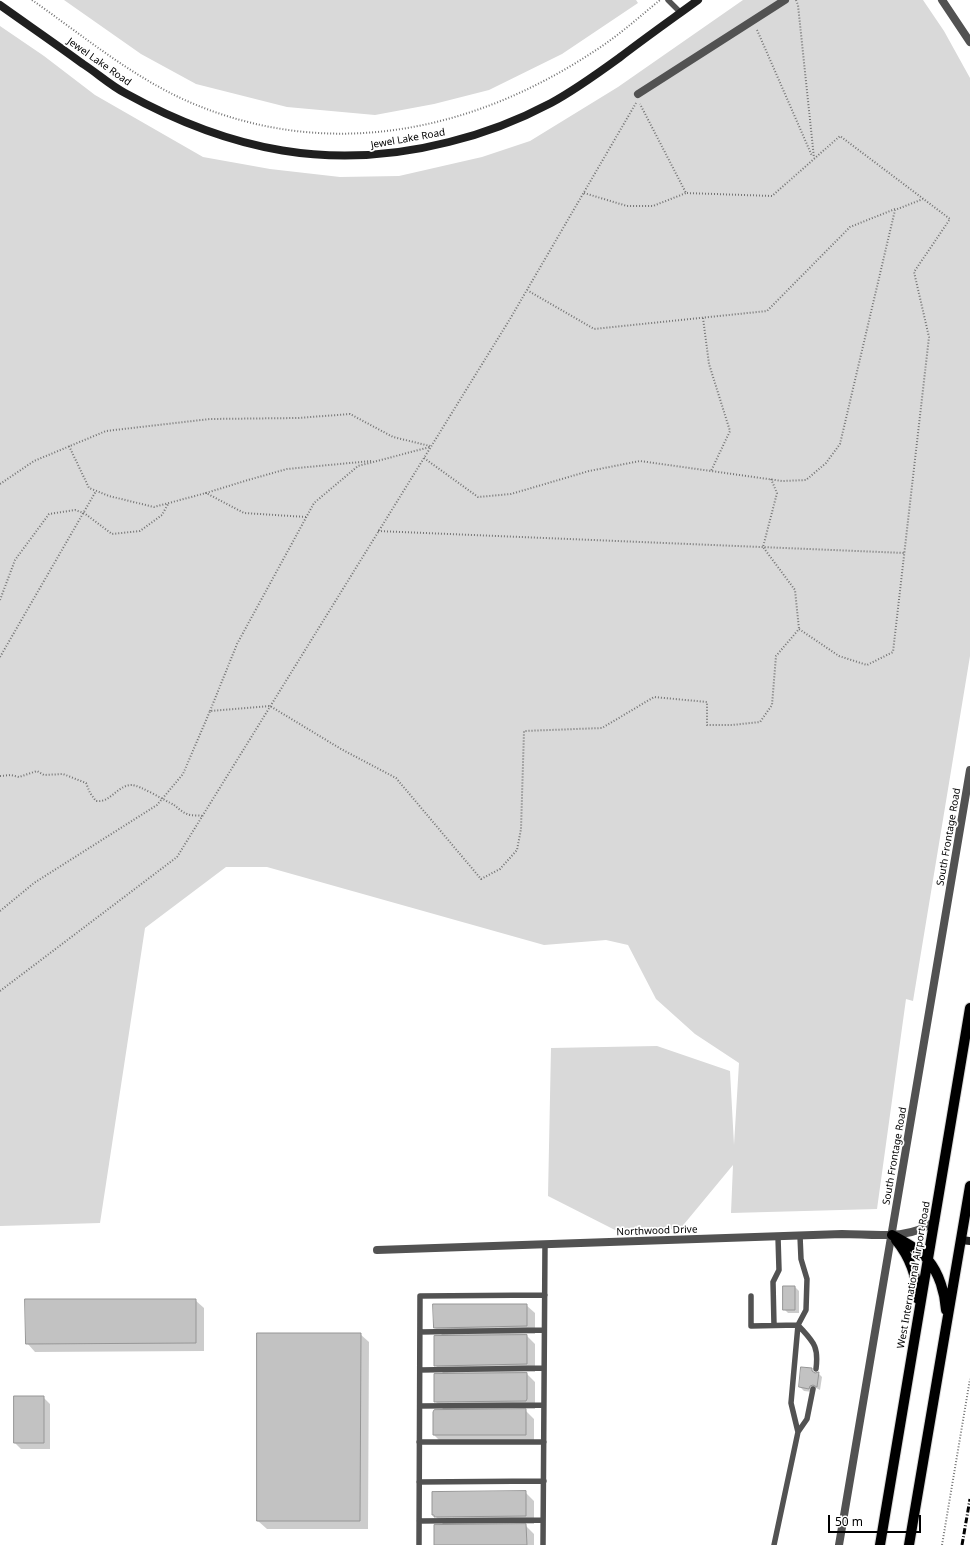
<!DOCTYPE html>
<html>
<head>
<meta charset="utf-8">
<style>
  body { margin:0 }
  #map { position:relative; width:970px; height:1545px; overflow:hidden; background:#fff; font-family:"Noto Sans",sans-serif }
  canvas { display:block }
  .scale { position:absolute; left:828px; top:1515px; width:93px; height:18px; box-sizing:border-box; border:2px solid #000; border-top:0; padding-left:5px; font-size:12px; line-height:14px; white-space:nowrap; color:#000; -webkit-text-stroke:3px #fff; paint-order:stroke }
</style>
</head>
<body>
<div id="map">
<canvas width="970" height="1545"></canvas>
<div class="scale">50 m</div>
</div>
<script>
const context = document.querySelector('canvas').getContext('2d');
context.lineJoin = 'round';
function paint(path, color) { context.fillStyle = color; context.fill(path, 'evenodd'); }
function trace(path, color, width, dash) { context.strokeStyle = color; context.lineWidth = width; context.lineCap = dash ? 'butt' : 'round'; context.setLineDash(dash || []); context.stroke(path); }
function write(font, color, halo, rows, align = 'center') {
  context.font = font + ' "Noto Sans",sans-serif'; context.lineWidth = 3.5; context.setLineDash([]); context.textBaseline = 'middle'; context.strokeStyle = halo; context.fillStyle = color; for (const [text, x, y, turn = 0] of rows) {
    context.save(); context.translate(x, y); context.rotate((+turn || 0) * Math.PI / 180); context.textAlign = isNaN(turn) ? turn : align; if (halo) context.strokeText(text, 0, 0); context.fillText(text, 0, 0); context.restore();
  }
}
const green = new Path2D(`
  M64,0h572l2,3 -76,51 -73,36 -55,14 -59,11 -88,-8 -91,-23 -55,-30z
  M743,0h180l21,31 26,47v578l-57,345 -7,-2 -29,210 -146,4 2,-48 -53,64 -65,1 -67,-34 3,-148 106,-2 73,25 4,74 5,-82 -44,-29 -39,-35 -28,-54 -22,-5 -62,5 -277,-78h-41l-81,61 -45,295 -100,3v-1200l44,30 51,39 108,62 67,12 70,8 59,-1 83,-19 48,-16 88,-54z`);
const shadow = new Path2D(`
  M784,1287h11l4,4v22h-11l-4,-4z
  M195,1300l9,8v43l-169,1 -8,-9z
  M526,1305l9,8v21h-10l10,10v28h-10l10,10v27h-11l10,10v24h-92l-8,-8 11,-24 -10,-10 10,-26 -10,-10 9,-28 -10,-10z
  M360,1334l9,8 -1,187h-101l-9,-8z
  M811,1369l5,5 2,-1 4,4 -2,13 -4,-2 -3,4 -9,-1 -4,-4z
  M43,1397l7,7v45h-29l-6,-6z
  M525,1492l9,9v23h-10l10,10v11h-99l10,-19 -10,-10z`);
const building = new Path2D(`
  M783,1286h12v24h-12z
  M25,1299h171v44l-170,1z
  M433,1304h94v22l-93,2z
  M257,1333h104l-1,188h-103z
  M527,1335v29l-93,2v-30z
  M801,1367l11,1v3l3,2 4,-1 -2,15 -4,-2 -3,1 -1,3 -10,-2z
  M527,1373v26l-1,2 -92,1v-28z
  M14,1396h30v47h-30z
  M526,1409v26h-93v-23l1,-2z
  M526,1491v25l-92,1v-2h-2v-23z
  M526,1524l1,21h-93v-20z`);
const path = new Path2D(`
  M32,0c50,35 99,76 155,101 139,61 283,32 406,-49 24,-15 45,-34 67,-52
  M796,0l2,5 16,153
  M757,30l55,126
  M584,193l43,13h26l33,-13
  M527,290l67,39 173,-18 83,-84 45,-18
  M703,318l6,46 21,67 -19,40
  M69,446l20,42 20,8 45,11 52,-14
  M424,458l54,39 33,-3 78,-23 51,-10 142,20 24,-1 20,-17 14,-19 55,-234 28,-11
  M771,479l6,14 -14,54 32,43 4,39
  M0,484l34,-23 72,-30 104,-12 88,-1 52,-4 43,23 37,9
  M306,517l-62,-4 -38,-20 42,-13 39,-11 84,-8
  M378,531l526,22
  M0,600l15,-40 34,-46 26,-4 9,3 28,21 28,-3 22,-16 6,-11
  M0,657l96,-166
  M210,711l27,-67 77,-141 44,-37 72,-19
  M0,776l11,-1 8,2 18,-6 7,4 19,-1 23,9 4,10 6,8c15,2 21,-16 36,-16 7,0 34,16 42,20 4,3 8,7 13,9 4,2 11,1 15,2
  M0,911l34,-28 123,-78 26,-31 27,-63 60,-5 71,43 55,29 85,101 19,-10 17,-19 4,-21 3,-98 78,-3 52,-31 53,5v23h25l28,-3 12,-17 4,-49 23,-27 40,27 28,9 26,-13 36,-315 -15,-65 36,-53 -110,-83 -68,60 -86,-3 -46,-89
  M0,991l177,-134 333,-538 126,-216
  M942,1545l28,-166`);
const lane = new Path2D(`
  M668,0l13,13
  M751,1296v30l47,-1
  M774,1325l-1,-43 6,-12 -1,-33
  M798,1325c15,17 21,20 18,44
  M420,1332l124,-2
  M420,1370l124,-2
  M420,1406l124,-1
  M798,1432l9,-13 6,-30
  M419,1442h125
  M419,1482l125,-1
  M419,1521l124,-1
  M419,1545l1,-249 125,-1
  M543,1545l2,-301
  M774,1545l24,-113 -7,-29 7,-78 8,-15 1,-31 -6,-20 -1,-23`);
const street = new Path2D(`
  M942,0l28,42
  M638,94l147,-94
  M377,1250l465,-16c31,0 67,7 93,-13
  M839,1545l131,-775`);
const secondary = new Path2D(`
  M0,5c28,20 56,39 83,59 14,9 27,21 42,29 105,58 207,79 324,49 37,-9 68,-21 102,-39 24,-13 46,-29 68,-45 26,-20 53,-39 79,-58
  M961,1240l9,1`);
const primary = new Path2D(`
  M892,1235c12,7 27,14 36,25 11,13 17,33 18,50
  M896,1240c14,17 21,36 22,59
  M880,1545l90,-537
  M909,1545l61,-359`);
const rail = new Path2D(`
  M962,1545l8,-46`);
const streetNames = [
  ["Jewel Lake Road",99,62,35],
  ["Jewel Lake Road",408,139,-10],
  ["South Frontage Road",949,837,-80],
  ["South Frontage Road",895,1156,-80],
  ["Northwood Drive",657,1231,-2],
  ["West International Airport Road",914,1275,-80]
];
paint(green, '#d9d9d9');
paint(shadow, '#0003');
paint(building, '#c2c2c2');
trace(building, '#969696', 1);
trace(primary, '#dbdbdb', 12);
trace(path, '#747474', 2, [1, 2]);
trace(lane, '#525252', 5.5);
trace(street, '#525252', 8);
trace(secondary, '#1f1f1f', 8);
trace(primary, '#000', 10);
trace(rail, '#000', 3, [6, 2, 1, 2]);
write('10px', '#000', '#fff', streetNames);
</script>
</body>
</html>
